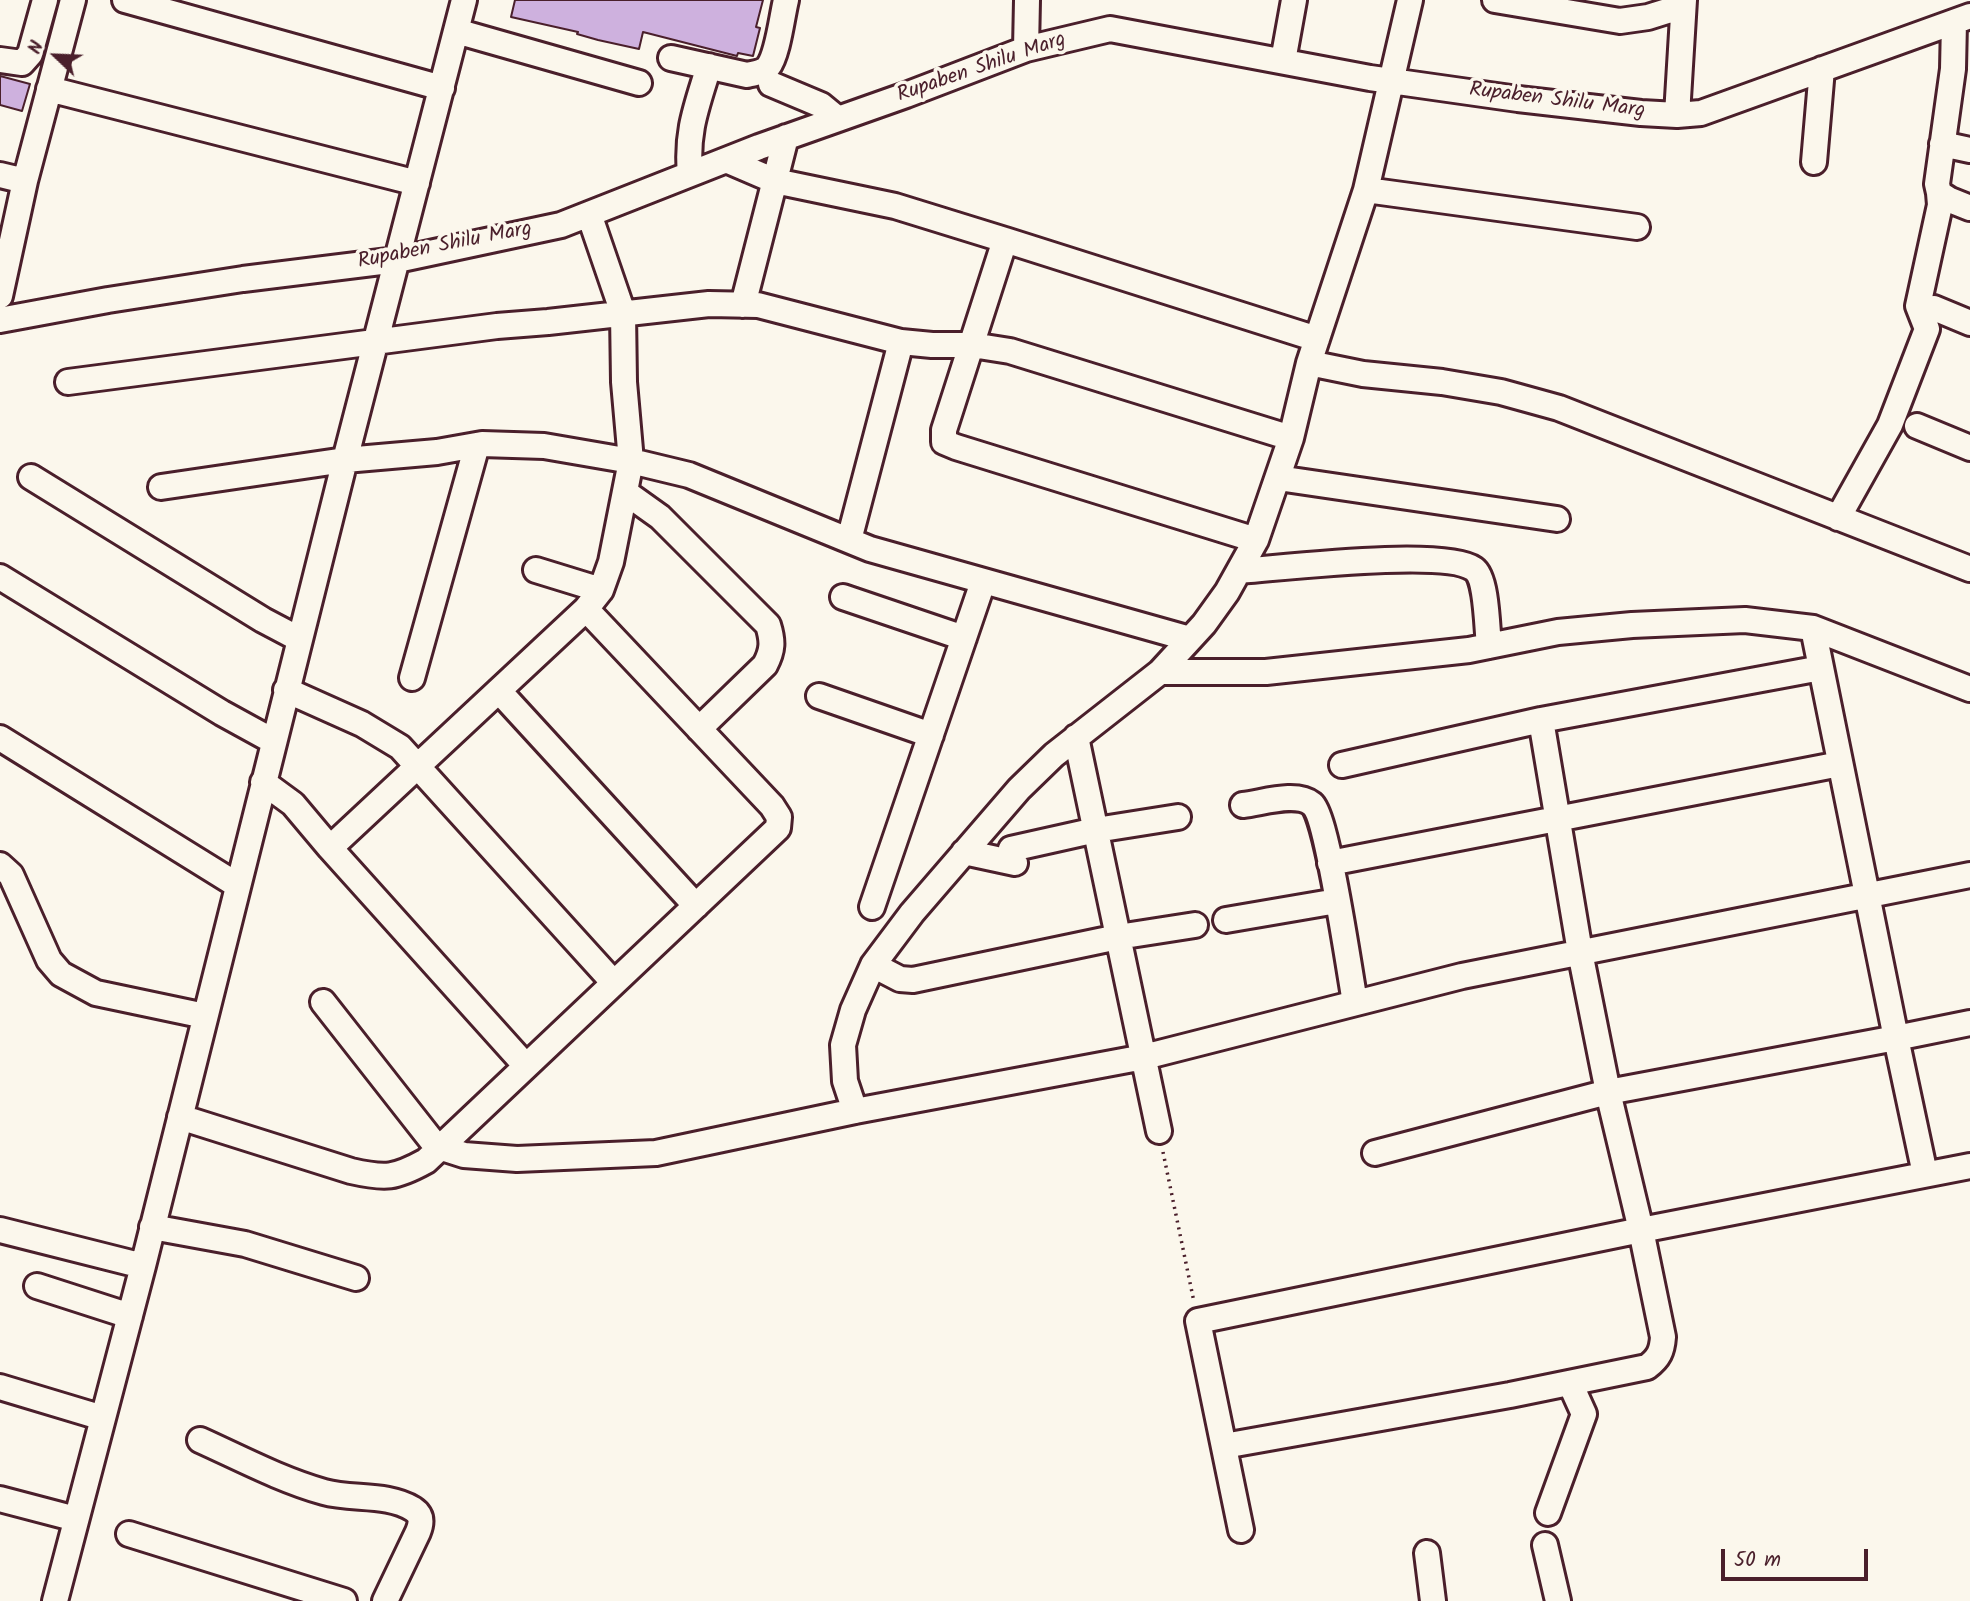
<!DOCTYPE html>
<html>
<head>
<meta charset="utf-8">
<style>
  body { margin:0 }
  #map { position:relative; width:1970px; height:1601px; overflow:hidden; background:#fbf7ec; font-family:Kalam,sans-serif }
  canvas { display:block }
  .north { position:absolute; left:21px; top:21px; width:70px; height:70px; -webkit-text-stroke:5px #fbf7ec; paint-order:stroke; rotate:293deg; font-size:19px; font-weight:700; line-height:28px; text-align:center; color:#4a1f2b }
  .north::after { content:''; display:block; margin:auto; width:24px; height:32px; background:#4a1f2b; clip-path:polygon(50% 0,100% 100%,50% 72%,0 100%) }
  .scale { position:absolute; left:1721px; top:1549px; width:147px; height:32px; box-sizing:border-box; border:4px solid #4a1f2b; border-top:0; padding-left:9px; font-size:21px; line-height:24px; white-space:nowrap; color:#4a1f2b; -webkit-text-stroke:5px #fbf7ec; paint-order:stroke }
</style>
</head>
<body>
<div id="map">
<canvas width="1970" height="1601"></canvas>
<div class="north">N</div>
<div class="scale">50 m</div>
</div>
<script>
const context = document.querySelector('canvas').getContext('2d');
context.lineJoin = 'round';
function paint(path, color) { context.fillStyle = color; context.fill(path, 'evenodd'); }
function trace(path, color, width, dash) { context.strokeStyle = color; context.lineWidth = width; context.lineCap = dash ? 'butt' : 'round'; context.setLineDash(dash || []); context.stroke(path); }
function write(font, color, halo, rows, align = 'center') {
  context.font = font + ' Kalam,sans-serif'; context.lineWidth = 7; context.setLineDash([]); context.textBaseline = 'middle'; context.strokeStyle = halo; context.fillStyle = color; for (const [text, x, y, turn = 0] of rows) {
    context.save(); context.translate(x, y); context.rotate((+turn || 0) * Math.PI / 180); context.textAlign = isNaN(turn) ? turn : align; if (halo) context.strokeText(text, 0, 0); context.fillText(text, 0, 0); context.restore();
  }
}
const building = new Path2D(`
  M515,0h248l-7,27 4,1 -7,28 -15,-3 -1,3 -94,-24 -4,17 -41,-9 -21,-6 1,-2 -67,-15z
  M0,76l30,8 -8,27 -22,-6z`);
const path = new Path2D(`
  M1163,1152l31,150`);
const minor = new Path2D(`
  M125,0l317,88
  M1495,0l125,21 28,-4 35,-11
  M1954,22l-1,47 -16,115 2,9 11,7 20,8
  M456,31l183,52
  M1026,49l1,-49
  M671,58l76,17c7,-2 16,-2 21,-8 10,-13 14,-51 18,-67
  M0,60l22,3 8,-9 15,-54
  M1283,61l11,-61
  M771,84l50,21 17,14
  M49,89l368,94
  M1677,115l7,-115
  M1942,144l28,6
  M726,160l49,21 120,25 110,34
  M1814,162l8,-93
  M690,174c-4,-43 7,-68 19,-108
  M0,175l25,6
  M1366,190l271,37
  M0,296l25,-115 48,-181
  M743,305l43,-168
  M1934,308l36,15
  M0,320l108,-20 135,-21 154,-19 164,-35 198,-78 147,-52 120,-46 84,-20 260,49 148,21 123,14 36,2 24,-2 269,-97
  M1309,363l54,11 79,8 59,10 58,16 411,161
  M68,382l429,-56 51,-4 161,-18 49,1 143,37 31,3h40l38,6 281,87
  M1917,426l53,22
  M31,477l232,143 36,19
  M1278,478l279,41
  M161,487l184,-27 92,-8 45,-8 62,2 87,15 58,14 181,74 320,90
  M625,492l35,25 108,108c5,16 5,25 -3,40l-66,64
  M1838,518l52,-93 37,-96 -9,-23 22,-101 -1,-12
  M849,540l52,-198
  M1256,540l-300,-93 -12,-5v-12l61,-190 312,99
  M536,570l65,20
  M1239,571c42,-3 205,-23 235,-2 13,9 13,61 15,77
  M0,577l222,136 51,28
  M843,597l121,41
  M1813,628l83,410 74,-15
  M1160,672h106l203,-22 89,-18 74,-7 113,-5 68,8 157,61
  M412,678l65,-233
  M286,690l76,34 38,23 214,236
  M499,691l197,215
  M819,696l112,39
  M1541,720l39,232 28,140 33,138 329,-64
  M1076,737l83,394
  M0,738l237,147
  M1342,765l199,-45 280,-52
  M263,782l30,22 37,44 196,218
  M1243,805c19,-2 53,-14 69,-1 15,12 38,170 43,199
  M330,848l256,-239 15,-19 10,-28 20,-101 -7,-79 -1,-69 -34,-99
  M1011,849l85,-19 82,-13
  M964,852l51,11
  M1330,863l510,-99
  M0,865l11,10 38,85 12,14 35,19 109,23
  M872,907l111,-325
  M1226,920l111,-19
  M873,965l27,14 13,1 205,-43 77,-12
  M323,1002l113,144 28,9 53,4 139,-6 199,-42 289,-54 318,-81 508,-101
  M855,1111l-10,-30 -2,-36 10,-35 20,-45 39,-52 107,-124 35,-34 106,-83 44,-48 23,-32 29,-52 35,-102 18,-75 57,-173 44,-190
  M180,1117l171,54c35,8 44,7 75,-10l352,-333 1,-11 -7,-11 -186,-197
  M1375,1153l233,-61 288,-54 29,136
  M152,1227l93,17 111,34
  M0,1230l143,36
  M37,1286l93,30
  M0,1387l103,31
  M200,1440c40,18 81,40 124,52 28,8 63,1 89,17 9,6 9,13 5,23l-33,69
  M1224,1446l286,-51 137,-28c12,-9 15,-16 16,-30l-22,-107 -443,91 43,209
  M0,1499l76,20
  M1548,1513l36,-99 -14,-31
  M129,1534l215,67
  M1545,1545l13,56
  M1427,1553l6,48
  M55,1601l88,-335 202,-806 119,-460`);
const streetNames = [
  ["Rupaben Shilu Marg",982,69,-19],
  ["Rupaben Shilu Marg",1557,102,7],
  ["Rupaben Shilu Marg",445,247,-11]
];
paint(building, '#ceb1de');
trace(building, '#4a1f2b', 2);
trace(minor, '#4a1f2b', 30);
trace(path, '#4a1f2b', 3.5, [2, 5]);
trace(minor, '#fbf7ec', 24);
write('21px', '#4a1f2b', '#fbf7ec', streetNames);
</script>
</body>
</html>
